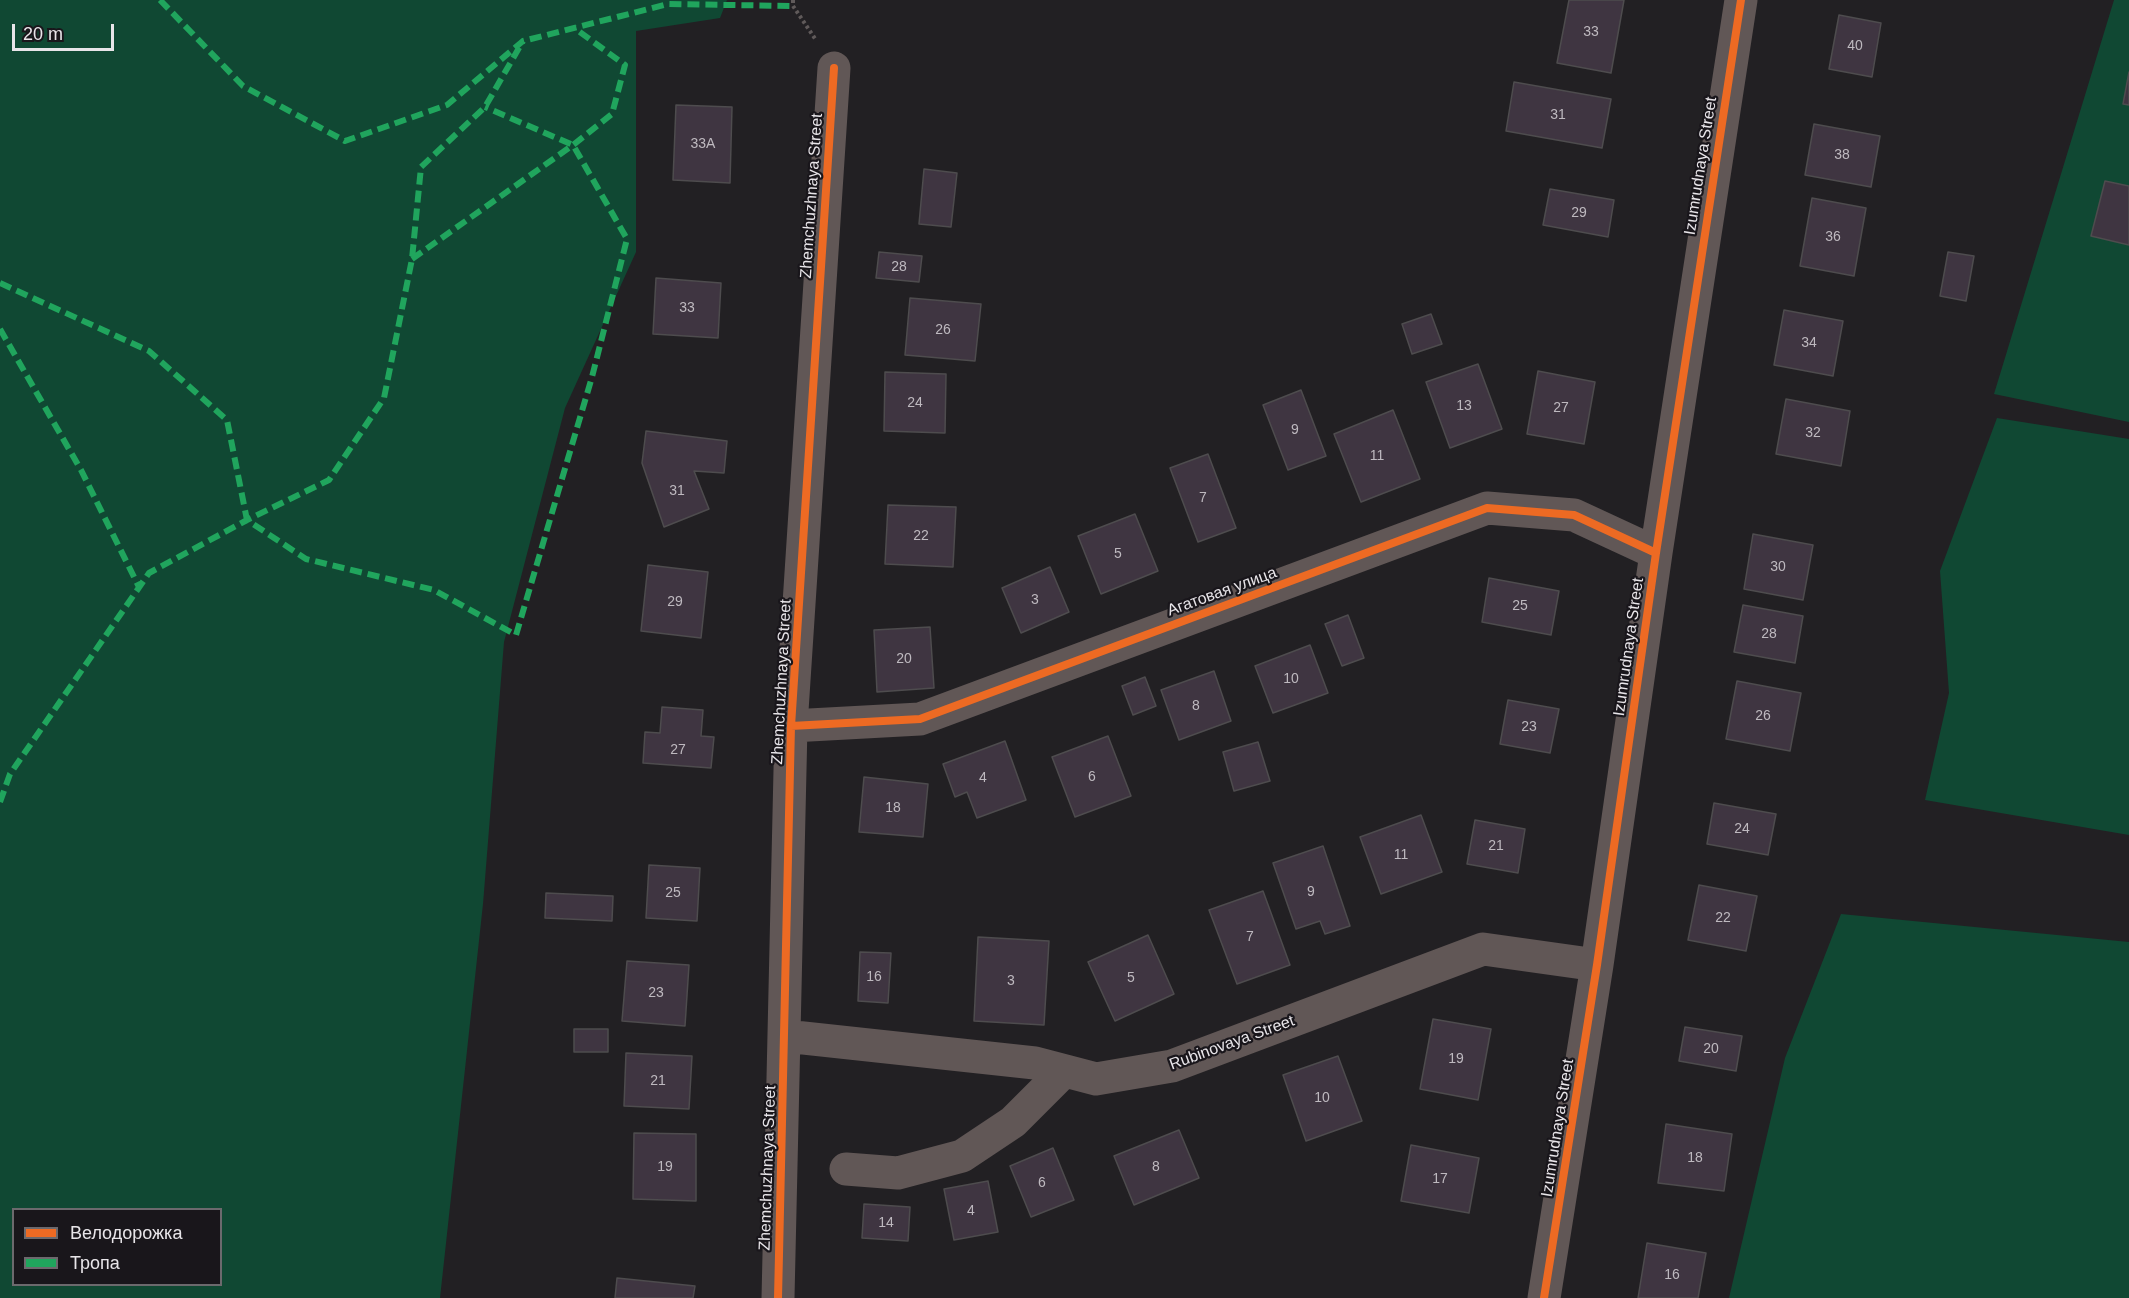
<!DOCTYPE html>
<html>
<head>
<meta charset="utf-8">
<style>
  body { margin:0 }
  #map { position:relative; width:2129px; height:1298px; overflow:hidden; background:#222023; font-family:Helvetica,sans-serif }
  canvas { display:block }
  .legend { position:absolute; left:12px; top:1208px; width:210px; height:78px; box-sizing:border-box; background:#19161b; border:2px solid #6c696d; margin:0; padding:8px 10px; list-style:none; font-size:18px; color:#e8e5e9 }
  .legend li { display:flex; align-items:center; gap:12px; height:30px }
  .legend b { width:30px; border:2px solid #6c696d }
  .scale { position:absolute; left:12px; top:24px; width:102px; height:27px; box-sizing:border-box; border:3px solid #e8e5e9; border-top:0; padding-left:8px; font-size:18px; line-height:21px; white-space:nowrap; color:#e8e5e9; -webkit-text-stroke:4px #19161b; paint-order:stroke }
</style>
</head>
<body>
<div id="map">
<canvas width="2129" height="1298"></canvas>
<ul class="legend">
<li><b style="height:8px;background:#ed6a23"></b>Велодорожка</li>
<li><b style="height:8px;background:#20a55d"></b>Тропа</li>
</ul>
<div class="scale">20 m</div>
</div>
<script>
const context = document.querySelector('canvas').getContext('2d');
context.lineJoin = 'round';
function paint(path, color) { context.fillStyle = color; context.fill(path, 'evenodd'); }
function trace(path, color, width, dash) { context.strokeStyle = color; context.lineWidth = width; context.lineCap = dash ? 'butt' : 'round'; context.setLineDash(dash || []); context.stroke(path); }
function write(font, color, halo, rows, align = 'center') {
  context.font = font + ' Helvetica,sans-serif'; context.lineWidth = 4.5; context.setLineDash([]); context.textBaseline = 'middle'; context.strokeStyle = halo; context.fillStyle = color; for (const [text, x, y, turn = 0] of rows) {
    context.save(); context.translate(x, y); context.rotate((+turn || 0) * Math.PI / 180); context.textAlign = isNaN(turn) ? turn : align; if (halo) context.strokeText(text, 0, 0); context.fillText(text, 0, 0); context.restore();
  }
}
const green = new Path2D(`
  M0,0h727l-7,18 -84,13v221l-71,156 -61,234 -21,262 -43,394h-440zM14,1210h206v74h-206z
  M2114,0h15v422l-135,-28z
  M1997,418l132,21v396l-204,-35 24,-107 -9,-122z
  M1841,914l288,28v356h-400l56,-240z`);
const building = new Path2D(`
  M1569,0h55l-13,73 -54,-10z
  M1839,15l42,8 -9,54 -43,-8z
  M2129,72v33l-6,-1z
  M1514,82l97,17 -9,49 -96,-17z
  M676,105l56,2 -2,76 -57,-3z
  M1814,124l66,12 -9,51 -66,-12z
  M924,169l33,4 -6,54 -32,-3z
  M2105,181l24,5v59l-38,-9z
  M1550,189l64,11 -6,37 -65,-12z
  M1812,198l54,10 -12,68 -54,-10z
  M879,252l43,4 -3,26 -43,-4z
  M1948,252l26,4 -8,45 -26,-5z
  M656,278l65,5 -3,55 -65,-4z
  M910,298l71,6 -6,57 -70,-6z
  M1784,310l59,11 -10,55 -59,-11z
  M1431,314l11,30 -30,10 -10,-30z
  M1478,364l24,65 -52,19 -24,-66z
  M1538,371l57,11 -11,62 -57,-10z
  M885,372l61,2 -1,59 -61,-2z
  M1301,390l25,66 -38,14 -25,-65z
  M1786,399l64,12 -9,55 -65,-12z
  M1393,410l27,69 -59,23 -27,-68z
  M646,431l81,10 -3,32 -30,-2 15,38 -45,18 -22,-64z
  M1208,454l28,74 -38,14 -28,-74z
  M888,505l68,2 -3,60 -68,-3z
  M1135,514l23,57 -57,23 -23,-58z
  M1753,534l60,11 -10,55 -59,-11z
  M648,565l60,7 -7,66 -60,-7z
  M1050,567l19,45 -48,21 -19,-45z
  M1489,578l70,13 -8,44 -69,-13z
  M1743,605l60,11 -8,47 -61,-11z
  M1348,615l16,43 -22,8 -17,-42z
  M930,627l4,61 -57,4 -3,-62z
  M1310,645l18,48 -55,20 -18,-47z
  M1214,671l17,50 -52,19 -18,-50z
  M1145,677l11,29 -23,9 -11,-29z
  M1737,681l64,12 -11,58 -64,-12z
  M1508,700l51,9 -9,44 -50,-9z
  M662,707l41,3 -2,26 13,1 -3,31 -68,-5 2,-31 15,1z
  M1108,736l23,60 -56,21 -23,-60z
  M1005,741l21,59 -49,18 -10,-26 -12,5 -12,-33z
  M1258,742l12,39 -36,10 -11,-39z
  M864,777l64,7 -5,53 -64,-5z
  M1714,803l62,11 -8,41 -61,-11z
  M1421,815l21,57 -61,22 -21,-57z
  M1475,820l50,9 -7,44 -51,-9z
  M1323,846l27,80 -25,8 -5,-13 -24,8 -23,-66z
  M649,865l51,3 -3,53 -51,-3z
  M1699,885l58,11 -11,55 -58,-11z
  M1263,891l27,74 -53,19 -28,-74z
  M546,893l67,3 -1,25 -67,-3z
  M1148,935l26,59 -59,27 -27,-59z
  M978,937l71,4 -5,84 -70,-4z
  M860,952l31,1 -3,50 -30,-2z
  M627,961l62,4 -4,61 -63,-5z
  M1433,1019l58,10 -13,71 -58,-11z
  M1685,1027l57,9 -6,35 -57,-10z
  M574,1029h34v23h-34z
  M626,1053l66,3 -3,53 -65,-3z
  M1338,1056l24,65 -56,20 -23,-66z
  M1666,1124l66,10 -8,57 -66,-8z
  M1179,1130l20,48 -65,27 -20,-49z
  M634,1133l62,1v67l-63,-2z
  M1411,1145l68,13 -10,55 -68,-12z
  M1053,1148l21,52 -43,17 -21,-51z
  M988,1181l10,51 -44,8 -10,-51z
  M864,1204l46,3 -2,34 -46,-3z
  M1647,1243l59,10 -8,45h-60z
  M617,1278l78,8 -2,12h-78z`);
const path = new Path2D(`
  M793,0v6l23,34`);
const minor = new Path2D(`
  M791,726l129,-7 567,-211 87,7 82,38
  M785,1036l250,27 61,16 76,-13 311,-117 114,16
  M846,1169l52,4 64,-17 51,-34 51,-51
  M778,1298l13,-572 43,-658
  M1544,1298l53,-333 59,-412 85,-553`);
const quiet = new Path2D(`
  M160,0l83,86 102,55 102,-36 76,-64 145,-37 125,2
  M412,259l161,-114 39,-31 13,-49 -52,-38
  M0,283l149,68 78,69 20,100 59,39 128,31 82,45 76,-258 35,-138 -54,-94 -88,-38
  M0,329l81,141 58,117
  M0,802l10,-28 139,-201 98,-53 82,-40 55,-82 28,-139 9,-92 64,-60 38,-66`);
const cycleway = new Path2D(`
  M791,726l129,-7 567,-211 87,7 82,38
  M778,1298l13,-572 43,-658
  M1544,1298l53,-333 59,-412 85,-553`);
const numberNames = [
  ["33",1591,32],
  ["40",1855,46],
  ["31",1558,115],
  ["33А",703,144],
  ["38",1842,155],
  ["29",1579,213],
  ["36",1833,237],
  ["28",899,267],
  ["33",687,308],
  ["26",943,330],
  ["34",1809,343],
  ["24",915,403],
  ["13",1464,406],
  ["27",1561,408],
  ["9",1295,430],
  ["32",1813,433],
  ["11",1377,456],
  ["31",677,491],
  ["7",1203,498],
  ["22",921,536],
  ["5",1118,554],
  ["30",1778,567],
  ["3",1035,600],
  ["29",675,602],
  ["25",1520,606],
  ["28",1769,634],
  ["20",904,659],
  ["10",1291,679],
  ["8",1196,706],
  ["26",1763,716],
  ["23",1529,727],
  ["27",678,750],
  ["6",1092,777],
  ["4",983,778],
  ["18",893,808],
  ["24",1742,829],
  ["21",1496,846],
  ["11",1401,855],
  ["9",1311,892],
  ["25",673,893],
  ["22",1723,918],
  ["7",1250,937],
  ["16",874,977],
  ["5",1131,978],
  ["3",1011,981],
  ["23",656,993],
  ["20",1711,1049],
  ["19",1456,1059],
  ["21",658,1081],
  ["10",1322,1098],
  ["18",1695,1158],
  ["19",665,1167],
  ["8",1156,1167],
  ["17",1440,1179],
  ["6",1042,1183],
  ["4",971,1211],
  ["14",886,1223],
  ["16",1672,1275]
];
const streetNames = [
  ["Izumrudnaya Street",1701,166,-81],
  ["Zhemchuzhnaya Street",812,196,-86],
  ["Агатовая улица",1222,592,-20],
  ["Izumrudnaya Street",1629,647,-82],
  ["Zhemchuzhnaya Street",782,682,-87],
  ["Rubinovaya Street",1232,1043,-20],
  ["Izumrudnaya Street",1558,1128,-81],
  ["Zhemchuzhnaya Street",768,1168,-88]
];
paint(green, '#104833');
paint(building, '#3f3541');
trace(building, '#4e4c4e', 1.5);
trace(path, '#605a5a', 4, [3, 3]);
trace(minor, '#615756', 33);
trace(quiet, '#20a55d', 6, [12, 6]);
trace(cycleway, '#ed6a23', 8);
write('14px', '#beb9bf', null, numberNames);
write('16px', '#e8e5e9', '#19161b', streetNames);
</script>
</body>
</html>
